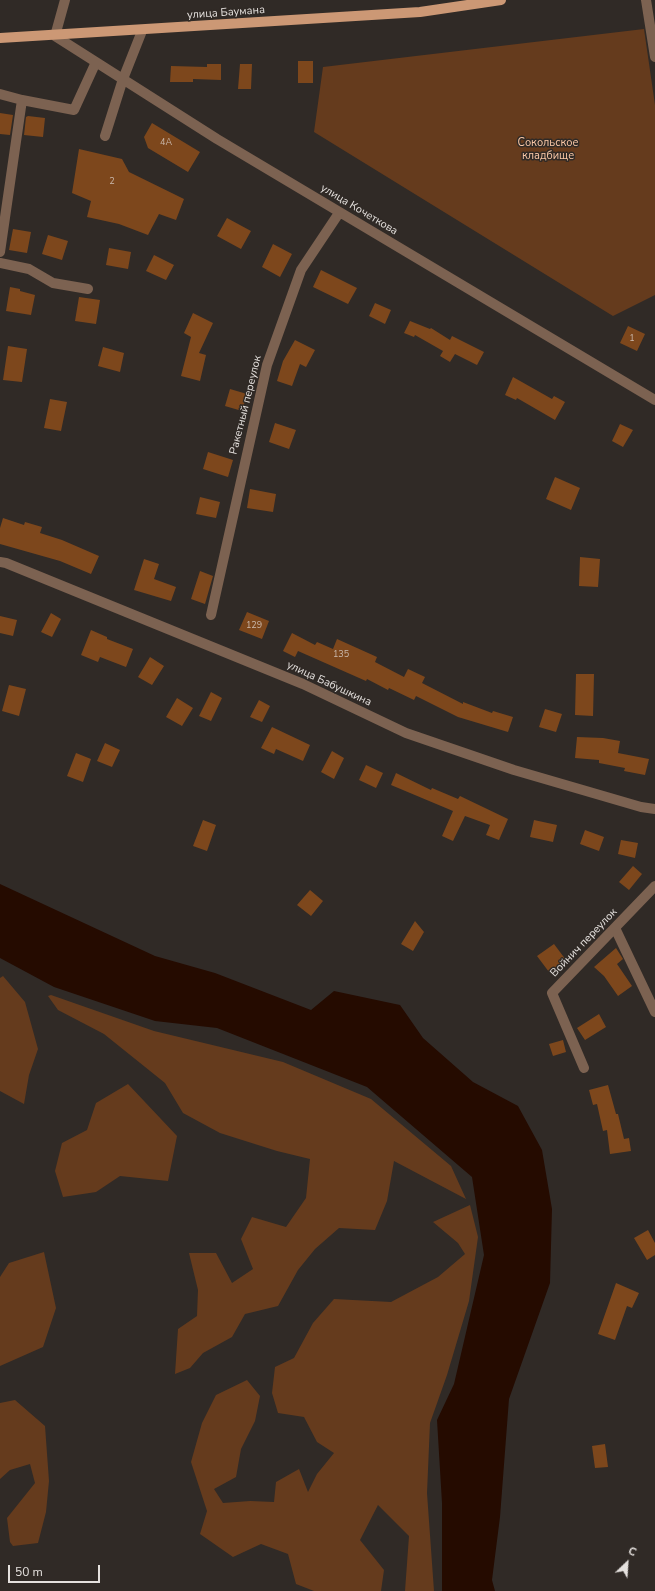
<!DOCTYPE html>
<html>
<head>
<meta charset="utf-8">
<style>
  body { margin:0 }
  #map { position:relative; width:655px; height:1591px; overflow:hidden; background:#302a26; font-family:"Nunito Sans",sans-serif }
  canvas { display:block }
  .north { position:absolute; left:607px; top:1543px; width:40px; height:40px; -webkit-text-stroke:3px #302a26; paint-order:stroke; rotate:25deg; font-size:11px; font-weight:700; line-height:16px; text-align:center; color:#e5e1de }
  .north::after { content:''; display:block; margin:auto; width:14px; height:18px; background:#e5e1de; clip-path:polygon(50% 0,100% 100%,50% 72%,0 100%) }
  .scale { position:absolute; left:8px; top:1565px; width:92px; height:18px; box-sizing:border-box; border:2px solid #e5e1de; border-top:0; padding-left:5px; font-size:12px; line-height:14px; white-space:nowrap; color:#e5e1de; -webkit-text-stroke:3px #302a26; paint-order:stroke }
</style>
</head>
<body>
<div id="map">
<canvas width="655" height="1591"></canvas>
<div class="north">С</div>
<div class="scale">50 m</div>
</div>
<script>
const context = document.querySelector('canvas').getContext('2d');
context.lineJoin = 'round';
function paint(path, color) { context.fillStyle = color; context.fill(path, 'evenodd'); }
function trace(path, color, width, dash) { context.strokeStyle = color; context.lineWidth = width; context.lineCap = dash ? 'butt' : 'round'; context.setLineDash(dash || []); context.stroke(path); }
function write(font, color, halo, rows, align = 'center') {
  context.font = font + ' "Nunito Sans",sans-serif'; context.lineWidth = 3; context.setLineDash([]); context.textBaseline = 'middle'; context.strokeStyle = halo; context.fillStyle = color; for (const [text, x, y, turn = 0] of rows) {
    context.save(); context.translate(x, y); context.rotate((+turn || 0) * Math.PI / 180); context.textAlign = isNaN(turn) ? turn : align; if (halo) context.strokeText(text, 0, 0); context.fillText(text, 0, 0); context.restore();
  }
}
const green = new Path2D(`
  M644,29l11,76v190l-42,21 -299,-184 9,-65z
  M3,976l22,26 13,47 -9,26 -5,29 -24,-13v-113z
  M51,995l103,36 129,31 88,37 80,67 15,33 -72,-38 -7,40 -12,29 -36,-2 -24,21 -17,21 -20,36 -33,8 -13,23 -29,16 -13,15 -15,6 3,-45 19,-13 1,-26 -9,-37h27l16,30 21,-14 -12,-30 11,-22 34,10 20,-29 4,-39 -33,-8 -57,-18 -37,-20 -18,-30 -61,-49 -46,-24 -10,-14z
  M128,1084l49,52 -9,45 -48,-5 -24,16 -33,5 -8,-26 7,-28 25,-13 9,-27z
  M470,1205l8,32 -9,64 -22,74 -17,48 -3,70 7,98h-29l4,-55 -31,-31 -18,35 24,30 -3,21h-67l-18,-7 -8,-30 -27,-10 -28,13 -33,-23 7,-23 -16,-49 11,-39 14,-28 31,-15 13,16 -5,25 -14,28 -5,28 -22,12 9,14 27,-2 24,1 2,-20 23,-13 9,23 9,-18 17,-21 -17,-11 -13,-25 -26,-4 -6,-20 3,-26 19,-9 19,-35 21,-24 57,3 47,-25 27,-23 -7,-11 -25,-21z
  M44,1252l12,56 -13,39 -43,19v-89l9,-14z
  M15,1400l30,26 4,55 -3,31 -8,31 -25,3 -3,-4 -3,-24 28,-35 -5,-19 -20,6 -10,9v-76z`);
const water = new Path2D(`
  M0,884l155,72 60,17 96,37 23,-19 66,14 23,33 50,44 45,24 24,44 10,59 -2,74 -41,116 -9,118 -8,63 3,11h-53v-88l-5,-83 17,-36 30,-129 -12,-78 -105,-90 -150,-59 -62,-7 -101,-34 -54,-29z`);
const building = new Path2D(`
  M298,61h15v22h-15z
  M207,64h14v16l-28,-1v3h-23l1,-16 36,1z
  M240,64h12l-1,25h-13z
  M0,113l13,2 -3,20 -10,-1z
  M28,116l17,2 -2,19 -19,-2 2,-18z
  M152,123l48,29 -12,20 -40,-24 -4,-11z
  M79,149l43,10 7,13 55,27 -8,21 -17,-6 -11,21 -29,-11 -32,-7 4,-16 -19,-8z
  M227,218l24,13 -10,18 -24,-13z
  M13,229l18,3 -4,21 -18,-3z
  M48,235l20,6 -6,19 -20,-6z
  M273,244l19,10 -12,23 -18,-10z
  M109,248l22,4 -3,17 -22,-4z
  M154,255l20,10 -8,15 -20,-9z
  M321,270l36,18 -9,16 -35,-17z
  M10,287l10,2v2l15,4 -4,20 -25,-4z
  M79,297l21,3 -4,24 -21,-3z
  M375,303l16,7 -6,14 -16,-8z
  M193,313l20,10 -14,30 7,2 -6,26 -19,-5 10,-39 -7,-4z
  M410,321l20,8 1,-1 19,12 2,-4 32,16 -7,13 -22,-11 -5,8 -10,-6 3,-5 -28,-16 -1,2 -10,-4z
  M628,326l17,8 -8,17 -17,-8z
  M295,340l20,10 -9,17 -6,-3 -8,22 -15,-5 6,-20z
  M8,346l19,3 -5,33 -19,-2z
  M103,347l21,6 -4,19 -22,-6z
  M513,377l39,22 2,-3 11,6 -10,18 -38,-22 -1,2 -11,-5z
  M230,389l17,5 -5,17 -17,-5z
  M50,399l17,3 -6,29 -17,-3z
  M275,423l21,7 -7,19 -20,-7z
  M620,424l13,6 -10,17 -11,-6z
  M208,452l25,8 -5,17 -25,-8z
  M555,477l25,11 -9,22 -25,-11z
  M250,489l26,5 -3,18 -26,-4z
  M200,497l20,5 -4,16 -20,-4z
  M3,518l21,7 1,-3 17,5 -2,6 22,7 37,16 -8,18 -31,-13 -60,-17v-16z
  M580,557l20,2 -2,28 -19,-1z
  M144,559l15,5 -5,15 22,8 -5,14 -37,-11z
  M200,571l13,5 -8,28 -14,-5z
  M247,612l22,9 -7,18 -23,-9z
  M51,613l10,6 -9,18 -11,-5z
  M0,616l17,4 -4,16 -13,-3z
  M91,630l16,7v2l26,10 -7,18 -26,-10 -2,5 -17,-7z
  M292,633l23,12 2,-3 16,7 4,-10 40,18 -2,5 29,15 4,-8 17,8 -3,6 41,21v-2l29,11 1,-2 20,6 -5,15 -50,-15 -42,-21 -2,4 -25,-12 -1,2 -21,-11 -1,2 -68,-30 -3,6 -12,-6z
  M150,657l14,9 -12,19 -14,-8z
  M576,674h18l-1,42 -18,-1z
  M9,685l17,4 -7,27 -17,-5z
  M211,692l11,6 -11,23 -12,-5z
  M177,698l16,10 -11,18 -16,-9z
  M259,700l11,6 -8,16 -12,-5z
  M545,709l17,5 -6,18 -17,-5z
  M272,727l38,18 -7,16 -27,-12 -2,5 -13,-6z
  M577,737l26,1 17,3 -2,12 31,6 -4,16 -21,-4 1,-3 -26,-5v-3l-24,-2z
  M105,743l15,7 -8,17 -15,-6z
  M332,751l12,7 -10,21 -13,-7z
  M76,753l15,6 -8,23 -16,-6z
  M366,765l17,8 -7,15 -17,-8z
  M396,773l35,17 1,-2 26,11 2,-3 48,23 -9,21 -13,-5 4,-10 -25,-9 -12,25 -11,-5 11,-25 -62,-26z
  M203,820l13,5 -9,26 -14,-5z
  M534,820l23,5 -4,17 -23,-5z
  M585,830l19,7 -5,14 -19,-7z
  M621,840l17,3 -3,15 -17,-4z
  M633,866l9,8 -13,16 -10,-8z
  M310,890l13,11 -12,15 -14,-11z
  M415,921l9,11 -11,19 -12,-7z
  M554,944l12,16 -17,12 -12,-16z
  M616,948l7,11 -6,5 15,22 -14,10 -14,-20 -10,-9z
  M599,1014l7,13 -21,13 -8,-12z
  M563,1040l3,12 -13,4 -4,-12z
  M608,1085l8,29h2l6,25 5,-1 2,13 -21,3 -3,-24 -4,1 -6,-27 -4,1 -4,-15z
  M648,1230l7,13v12l-8,5 -13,-22z
  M616,1283l23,10 -7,15 -5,-2 -12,34 -17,-6z
  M605,1444l3,23 -13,1 -3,-22z`);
const minor = new Path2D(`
  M65,0l-10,36 162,103 438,261
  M646,0l9,57
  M0,94l22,6 -22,152
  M22,100l52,10 22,-48
  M105,136l18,-57 19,-48
  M0,263l29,6 24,14 35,6
  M0,562l6,1 297,121 103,49 108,37 127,37 14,2
  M211,615l56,-250 34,-95 38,-57
  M615,928l40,84
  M584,1068l-32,-75 103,-107`);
const major = new Path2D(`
  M0,38l420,-26 81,-12`);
const numberNames = [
  ["4А",166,143],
  ["2",112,182],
  ["1",632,339],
  ["129",254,626],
  ["135",341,655]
];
const streetNames = [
  ["улица Баумана",226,13,-4],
  ["улица Кочеткова",359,210,31],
  ["Ракетный переулок",246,405,-76],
  ["улица Бабушкина",329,684,25],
  ["Войнич переулок",584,943,-46]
];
const parkNames = [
  ["Сокольское",548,143],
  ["кладбище",548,156]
];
paint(green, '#653b1d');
paint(water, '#250b00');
paint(building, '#7d471c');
trace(minor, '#7c6251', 10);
trace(major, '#cc9875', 10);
write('9px', '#cbbaae', null, numberNames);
write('11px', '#e5e1de', '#302a26', streetNames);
write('11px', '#fcc9a7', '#302a26', parkNames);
</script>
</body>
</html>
